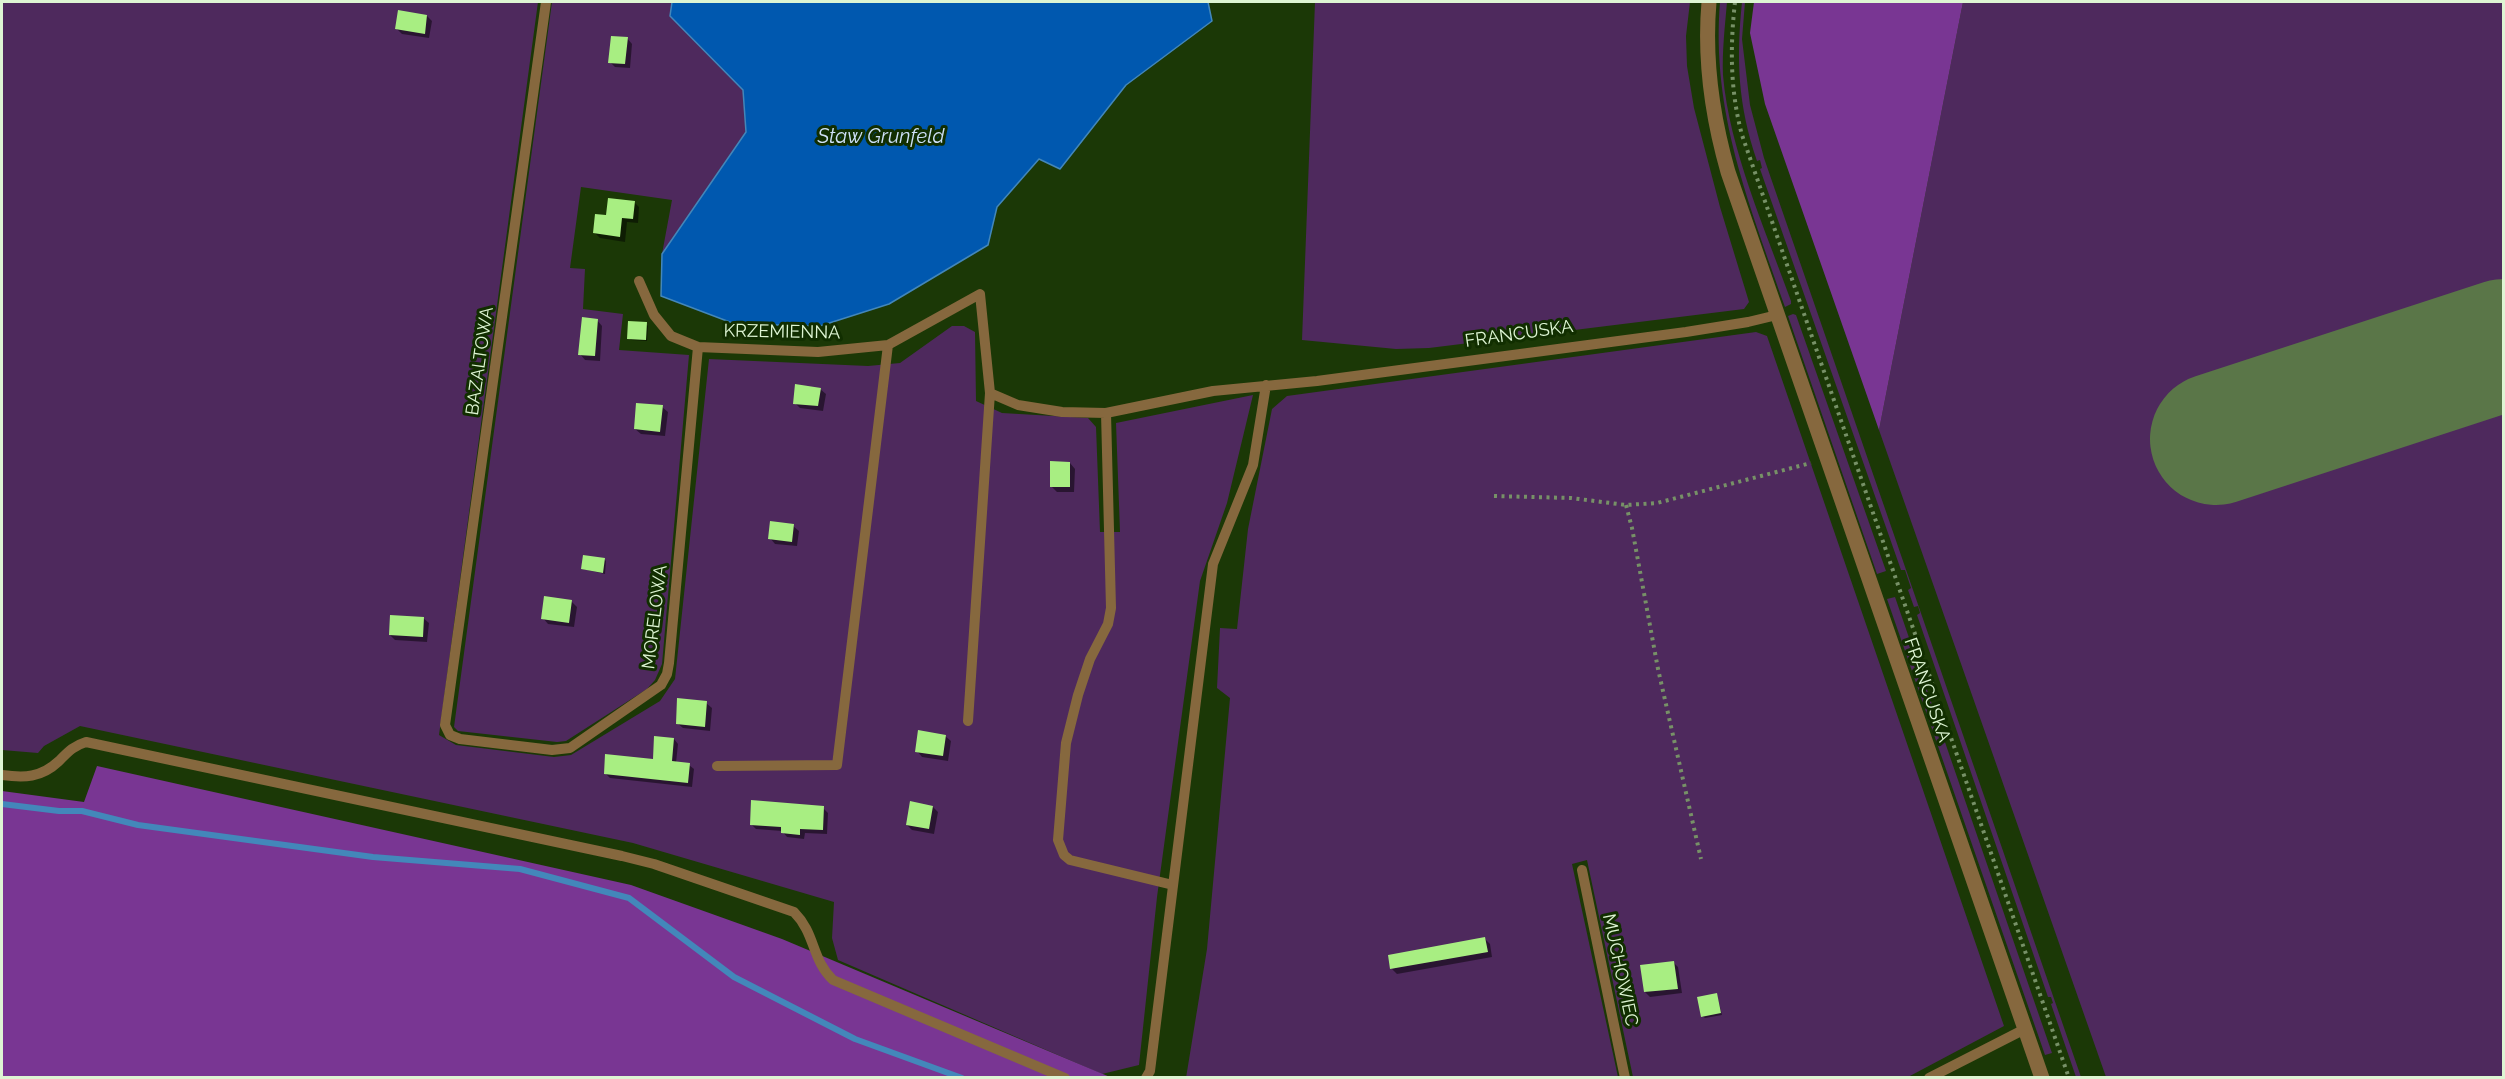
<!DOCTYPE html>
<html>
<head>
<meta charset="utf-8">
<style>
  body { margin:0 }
  #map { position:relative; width:2505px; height:1079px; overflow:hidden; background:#1b3806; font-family:Raleway,sans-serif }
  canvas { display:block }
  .frame { position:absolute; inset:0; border:3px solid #def5d3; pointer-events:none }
</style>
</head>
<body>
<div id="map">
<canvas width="2505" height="1079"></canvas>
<div class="frame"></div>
</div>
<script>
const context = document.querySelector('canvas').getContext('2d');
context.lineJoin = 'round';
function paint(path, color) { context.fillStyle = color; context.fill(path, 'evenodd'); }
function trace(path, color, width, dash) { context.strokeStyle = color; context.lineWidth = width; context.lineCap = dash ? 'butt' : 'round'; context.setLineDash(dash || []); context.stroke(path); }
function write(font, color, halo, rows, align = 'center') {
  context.font = font + ' Raleway,sans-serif'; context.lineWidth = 6; context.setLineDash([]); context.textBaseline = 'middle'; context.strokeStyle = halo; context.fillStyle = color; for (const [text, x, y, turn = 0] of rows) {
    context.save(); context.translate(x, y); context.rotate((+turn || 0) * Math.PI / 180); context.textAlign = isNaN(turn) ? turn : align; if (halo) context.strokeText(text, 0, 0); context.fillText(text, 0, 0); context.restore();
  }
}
const green = new Path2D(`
  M2,2h536l-99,733 17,10 98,12 17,-2 89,-54 15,-22 34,-320 159,7 32,-3 52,-37h12l11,6 1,69 26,12 86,5 8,9 4,105h20l-4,-109 137,-28 -26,108 -27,78 -43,316 -18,168 -37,9 -264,-114 -6,-22 2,-36 -201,-59 -553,-117 -36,20 -6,7 -36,-3z
  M552,2h120l-2,14 73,74 3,42 -84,122 10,-54 -91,-13 -11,81 15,1 -2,40 40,5 -4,36 70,5 -27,309 -7,16 -8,9 -81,52 -9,1 -99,-11 -4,-4z
  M1315,2h375l-4,34 1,30 7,42 26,99 29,95 -5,7 -315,39 -33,1 -94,-9z
  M1720,2h7c-2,24 -5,49 -4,73 6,74 43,156 68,226v3l-6,3c-36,-104 -74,-194 -65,-305z
  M1742,2h3l-3,37 8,66 14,53 317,919h-5l-25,-73 2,-1 -2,-6h-3l-131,-382 3,-2 -2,-7 -4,1 -6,-17 3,-2 -6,-18h-4l-141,-401 2,-1 -2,-8 -3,1c-19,-56 -21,-101 -15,-159z
  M1963,2h540v1075h-397l-227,-647z
  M1793,314l3,1 90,256 -9,3 -89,-258z
  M1756,332l11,4 237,690 -96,51h-275l-46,-217 -15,4 46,213 -432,1 21,-129 23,-251 -13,-10 3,-60 17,1 11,-100 24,-120 15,-13z
  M1895,597l157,456 -7,2 -158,-456z`);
const forest = new Path2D(`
  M1754,2h209l-84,428 -114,-326 -15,-71z
  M97,766l534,119 151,54 328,138 -1108,1v-287l82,11z`);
const water = new Path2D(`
  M672,2h536l4,19 -86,64 -66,84 -21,-10 -42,48 -9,38 -99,59 -69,22 -85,-2 -74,-28 1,-42 84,-122 -3,-42 -73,-74z`);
const shadow = new Path2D(`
  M427,16l5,5 -3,17 -27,-4 -6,-6z
  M627,38l5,6 -2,24 -15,-1 -5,-5z
  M634,202l5,5 -1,16 -11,-1 -2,20 -25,-4 -5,-5 12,-16z
  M597,320l5,6 -2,35 -15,-1 -5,-6z
  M646,324l2,2 -1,15 -16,-1 -3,-2z
  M820,389l6,5 -3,17 -23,-3 -5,-5z
  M662,407l6,5 -3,24 -24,-2 -6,-5z
  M1070,463l5,6 -1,23h-17l-6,-6z
  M793,526l6,5 -2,15 -22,-2 -5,-6z
  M604,559l2,2 -1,13 -22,-5z
  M572,602l5,5 -3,20 -26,-3 -5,-6z
  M423,618l6,5 -2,19 -32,-2 -5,-5z
  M706,703l6,5 -2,23 -27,-3 -6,-5z
  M945,736l6,5 -3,20 -26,-4 -5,-6z
  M674,739l4,5 -2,19 13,2 5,4 -2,18 -82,-9 -5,-5 49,-12z
  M933,807l5,5 -4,22 -22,-4 -5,-5z
  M823,808l5,5 -1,21 -22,-1 -1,6 -17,-2 -5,-6 -26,-2 -5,-5z
  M1485,939l5,5 2,13 -95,17 -5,-5z
  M1673,962l5,5 4,26 -32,4 -5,-5z
  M1717,995l5,20 -17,3 -3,-2z`);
const stream = new Path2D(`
  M2,804l57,7h23l56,14 235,32 147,12 109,29 105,79 121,62 107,39`);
const runway = new Path2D(`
  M2216,439l288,-94`);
const building = new Path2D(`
  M398,10l29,5 -2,19 -30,-5z
  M611,36l17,1 -3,27 -17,-1z
  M608,198l27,3 -2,18 -11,-1 -2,19 -27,-4 2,-19 11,1z
  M582,317l16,2 -3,37 -17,-1z
  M628,321l19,1 -1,18 -19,-1z
  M795,384l26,4 -3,18 -25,-2z
  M636,403l27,2 -3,27 -26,-3z
  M1050,461l20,1v25h-20z
  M770,521l24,3 -2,18 -24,-3z
  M583,555l22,3 -2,15 -22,-4z
  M544,596l28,4 -3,23 -28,-4z
  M390,615l34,2 -1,20 -34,-2z
  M677,698l30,3 -2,26 -29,-3z
  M918,730l28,5 -3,21 -28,-4z
  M654,736l20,2 -2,23 18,2 -2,20 -84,-9 1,-20 48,5z
  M751,800l73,6 -1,24 -23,-1v6l-19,-2v-6l-31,-2z
  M910,801l23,5 -4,23 -23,-4z
  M1485,937l3,15 -98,17 -2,-14z
  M1674,961l4,28 -34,3 -4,-27z
  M1717,993l4,20 -20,4 -4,-20z`);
const path = new Path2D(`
  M1735,2c-5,45 -5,88 7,133l327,943
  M1494,496l77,2 55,7 31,-2 154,-40
  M1626,505l6,23 26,141 43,190`);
const lane = new Path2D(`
  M546,2l-101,723 5,10 10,4 92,11 18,-2 91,-63 6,-11 2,-11 29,-316
  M639,281l15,34 17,21 27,11 120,5 70,-7 92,-51 10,99 28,12 44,7 44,1 107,-22 104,-10 369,-49 62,-10 29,-7
  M1106,413l5,195 -3,16 -18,35 -12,36 -12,48 -8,97 6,15 6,5 103,25
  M968,721l22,-328
  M717,766l120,-1 51,-420
  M2,775c22,3 39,3 57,-14 9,-9 14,-15 27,-19l536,114 32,8 140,48c22,22 17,47 39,68l232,98
  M1582,870l43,208
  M1146,1078l4,-7 63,-507 40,-99 13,-80
  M1929,1078l96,-49`);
const street = new Path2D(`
  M1709,2c-5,58 3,114 19,170l314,906`);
const streetNames = [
  ["KRZEMIENNA",782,332,1],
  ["FRANCUSKA",1519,334,-8],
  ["BAZALTOWA",480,361,-82],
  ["MORELOWA",655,617,-83],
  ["FRANCUSKA",1927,690,71],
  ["MUCHOWIEC",1620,970,78]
];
const waterNames = [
  ["Staw Grunfeld",881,137]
];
paint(green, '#4e295d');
paint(forest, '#793693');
paint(water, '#0058af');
trace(water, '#4387ba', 1.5);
paint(shadow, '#0007');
trace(stream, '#4387ba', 6);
trace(runway, '#5a7648', 132);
paint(building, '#a8ee82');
trace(path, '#779167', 4, [3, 4.5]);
trace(lane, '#86683e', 10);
trace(street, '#86683e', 15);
write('18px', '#def5d3', '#112e00', streetNames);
write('italic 20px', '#cfe1f8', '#112e00', waterNames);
</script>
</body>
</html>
